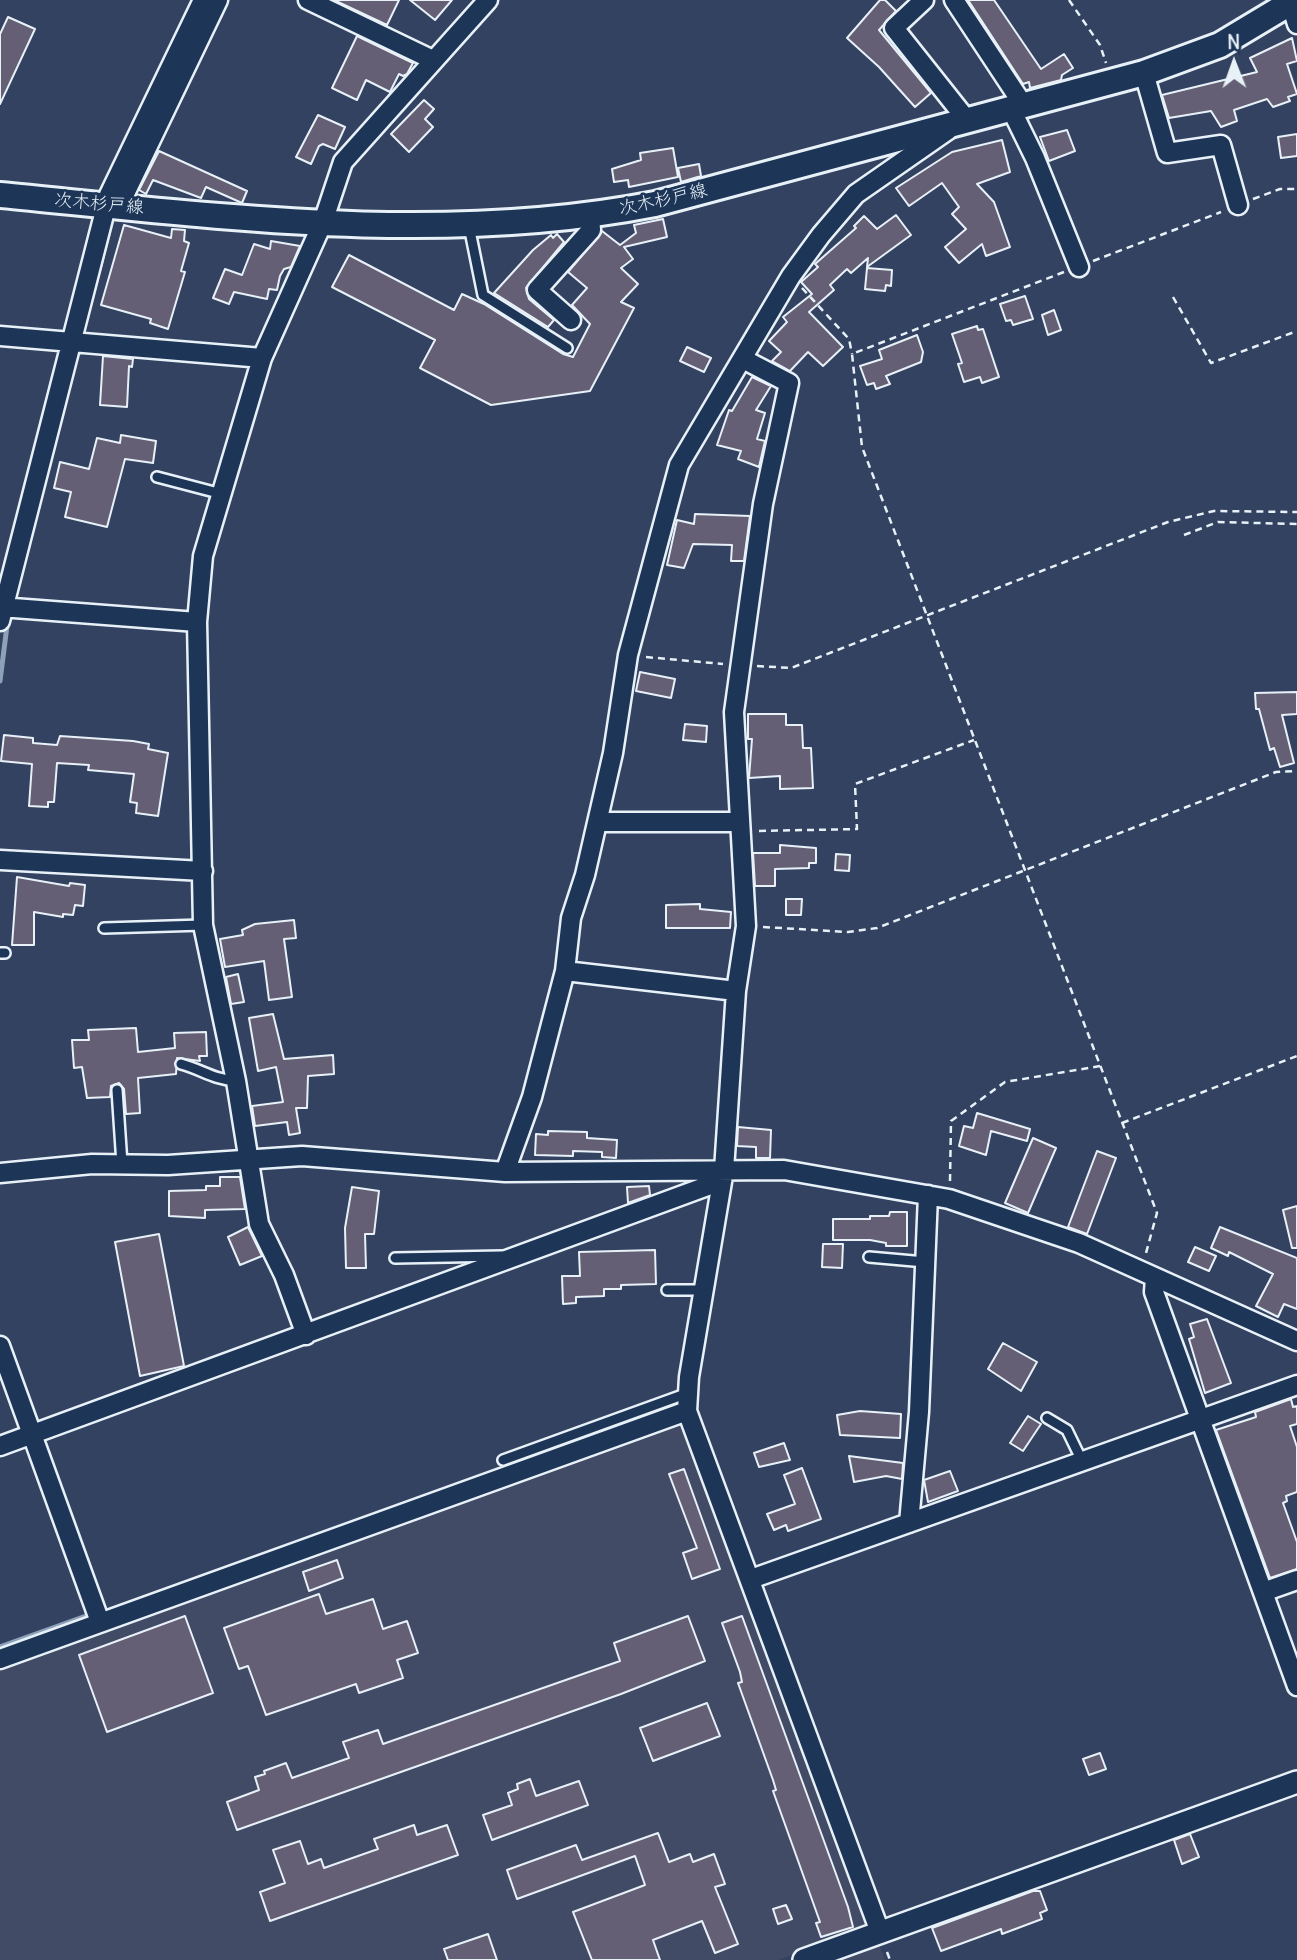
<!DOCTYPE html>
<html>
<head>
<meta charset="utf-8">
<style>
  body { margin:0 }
  #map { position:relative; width:1297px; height:1960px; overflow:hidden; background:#324260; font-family:Delius,sans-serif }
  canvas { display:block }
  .north { position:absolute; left:1199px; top:28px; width:70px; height:70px; -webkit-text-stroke:5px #1d3557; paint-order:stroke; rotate:359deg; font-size:19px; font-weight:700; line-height:28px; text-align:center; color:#e8f1f8 }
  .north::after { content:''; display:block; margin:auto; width:24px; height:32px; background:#e8f1f8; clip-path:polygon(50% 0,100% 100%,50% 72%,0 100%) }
</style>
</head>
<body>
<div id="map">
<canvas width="1297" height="1960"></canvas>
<div class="north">N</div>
</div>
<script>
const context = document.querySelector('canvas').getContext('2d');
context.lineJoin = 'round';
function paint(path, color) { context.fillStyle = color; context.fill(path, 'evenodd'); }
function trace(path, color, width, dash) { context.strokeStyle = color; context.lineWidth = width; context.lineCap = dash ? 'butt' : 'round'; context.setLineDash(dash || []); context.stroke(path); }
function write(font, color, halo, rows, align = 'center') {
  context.font = font + ' Delius,"Klee One",sans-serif'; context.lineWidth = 5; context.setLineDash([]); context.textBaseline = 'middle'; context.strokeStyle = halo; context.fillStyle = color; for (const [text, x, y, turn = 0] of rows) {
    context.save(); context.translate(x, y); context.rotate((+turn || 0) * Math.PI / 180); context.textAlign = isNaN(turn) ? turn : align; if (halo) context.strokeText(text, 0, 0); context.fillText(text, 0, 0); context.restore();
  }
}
const built = new Path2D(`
  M684,1423l189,503 -95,34h-778v-289z
  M879,1945l6,15h-49z`);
const stream = new Path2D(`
  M89,307l25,-95
  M0,681l8,-63
  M0,1647l86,-31`);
const building = new Path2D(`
  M334,0h65l-12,25z
  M410,0h42l-17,20z
  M880,0h5l11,11 -17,19 52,63 -16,14 -36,-40 -32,-29z
  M968,0h26l47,69 23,-15 9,14 -11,7 -1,5 -31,8 -1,-6 -6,2z
  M8,17l27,12 -35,75v-70z
  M357,36l56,27 -6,11 -4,2 -4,-2 -9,18 -24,-12 -9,20 -25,-12z
  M1292,38l5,23 -10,3 10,30 -9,3 2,4 -17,6 -6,-8 -33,11 3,11 -16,6 -10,-16 -42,7 -7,-23 95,-23 -7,-14z
  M424,100l10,9 -9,10 8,8 -24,25 -18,-18z
  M318,115l27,12 -10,22 -12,-5 -4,2 -8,18 -15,-7z
  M1067,130l8,21 -26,10 -9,-24z
  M1297,134v22l-16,2 -3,-21z
  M1002,140l8,32 -33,12 17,18 16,45 -24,9 -4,-12 -23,19 -14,-16 21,-18 -14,-15 7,-7 -17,-24 -33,23 -13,-18 56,-36z
  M673,148l5,29 -49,10 -1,-7 -14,2 -2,-13 29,-9 -1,-7z
  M159,151l88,40 -5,12 -36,-16 -5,11 -48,-18 -7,14 -7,-4z
  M699,164l2,12 -20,6 -3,-14z
  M896,215l15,20 -44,32 1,-9 -17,15 -4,-4 -17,16 4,5 -25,22 34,35 -20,19 -15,-14 -18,19 -18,-10 9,-9 -12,-11 18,-19 -4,-5 29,-23 -11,-12 17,-15 -3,-3 41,-36 -2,-2 10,-10 13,13z
  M663,219l4,18 -43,10 9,12 -12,9 17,16 -17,18 13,6 -44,83 -99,14 -71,-37 15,-28 -103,-53 17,-32 105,55 8,-16 22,10 79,50 10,3 17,-33 -18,-19 15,-17 -19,-16 34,-41 18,14 16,-12 -2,-8z
  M124,225l47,13 1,-9 13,1 -1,11 5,2 -8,28 4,1 -17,57 -18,-6 1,-4 -50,-14z
  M557,234l7,8 -38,46 3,11 25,21 -6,7 -54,-34 39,-43 18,-15 2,3z
  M271,241l29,5 -9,21 -7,2 -4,7 -3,14 -8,-1 -2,10 -33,-7 -5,12 -16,-6 12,-29 17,6 12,-31 16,5z
  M867,268l25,2 -1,16 -5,-1 -1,6 -20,-2z
  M1025,296l8,23 -20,6 -2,-5 -5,1 -6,-17z
  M1054,310l7,20 -13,5 -6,-20z
  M977,326l1,4 5,-1 16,48 -17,6 -2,-6 -16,5 -6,-18 4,-1 -10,-29z
  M917,335l6,17 -2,10 -35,14 4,8 -14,5 -2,-6 -7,2 -7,-19 22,-7 -3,-9z
  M687,347l24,11 -7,14 -24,-11z
  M103,356l30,3 -1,8 -3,-1 -2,41 -27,-2z
  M752,377l19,9 -15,24 9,3 -8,26 8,2 -6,26 -21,-8 3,-8 -24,-6 12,-35 3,1z
  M121,435l35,6 -3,22 -28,-4 -18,68 -42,-10 6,-25 -17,-4 6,-26 29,7 8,-31 23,5z
  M695,514l55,2 -6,45h-13l1,-16 -39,-1 -9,24 -17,-3 10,-45 17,4z
  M640,672l35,7 -4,19 -35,-7z
  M1297,692v22l-15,1 12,48 -14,4 -6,-19 -4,2 -11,-41h-3l-1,-16z
  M748,714h38v11h16l1,23h8l2,40 -33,1v-13l-31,2 3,-39h-4z
  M685,724l22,2 -1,16 -23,-2z
  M4,735l29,3v5l24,2 3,-9 73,5 16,3 -1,5 20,4 -10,63 -22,-3 1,-10 -7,-1 4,-28 -46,-4 1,-5 -32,-2 -3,39h-6v5l-19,-1 3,-42 -31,-3z
  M780,845l36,3v15h-7v5l-34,1v17h-20l-2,-33h27z
  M836,854l14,1 -1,16 -14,-1z
  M17,877l52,9 1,-3 15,2 -2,21 -8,-1 -2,10 -10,-1v3l-29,-5v33h-22z
  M786,899h16l-1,16h-15z
  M700,904v5l31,3 -1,16h-64v-23z
  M294,920l2,18 -12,1 8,58 -23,3 -5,-39 -39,6 -5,-28 23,-4 -1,-5 13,-6z
  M238,974l6,28 -13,2 -5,-27z
  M273,1014l11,45 49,-4 1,19 -26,2 -1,32h-11l4,25 -11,2 -2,-13 -32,4 -3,-20 31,-4 -7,-35 -18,4 -9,-53z
  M136,1028l2,24 37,-4 -1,-15 32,-1 1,24h-8l1,5 -23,-3 -1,16 -38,4 2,35 -14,1 -2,-25 -5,-6 -8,3 -1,11 -23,1 -5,-31 -8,1 -2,-28h17l-1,-10z
  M977,1113l53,16 -3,12 -36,-10 -5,24 -27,-9 5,-20 9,2z
  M738,1127l33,3 -1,28h-14v-11l-19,-1z
  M548,1131l39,1v6l30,2 -1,18 -14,-1v-5l-29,-1v5l-38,-1 1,-21 12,1z
  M1033,1138l23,10 -28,65 -23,-10z
  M1097,1151l19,7 -29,76 -19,-7z
  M220,1177h20l5,32 -40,1v8l-36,-2v-25l37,-1v-4h14z
  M649,1186l1,9 -22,8 -1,-16z
  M352,1187l27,4 -5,43h-9l1,34h-20l-1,-40z
  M1297,1206v42h-5l-9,-38z
  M890,1212h17v34h-21v-3l-16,-3h-37v-21h37v-3h19z
  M248,1227l14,29 -22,9 -12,-28z
  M1220,1227l77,31v51l-13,-5 -6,13 -22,-11 17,-32 -44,-22 -1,4 -17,-8z
  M159,1234l25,132 -44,10 -25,-134z
  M823,1244h20l-1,24 -20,-1z
  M1195,1247l21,9 -7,15 -21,-9z
  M655,1250l1,34 -35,1v4h-17v7l-28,1v6l-13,1 -1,-28h18l-1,-24z
  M1207,1319l24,64 -26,10 -16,-54 5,-2 -4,-13z
  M1003,1343l34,19 -16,29 -33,-22z
  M1291,1399l2,8 4,-1v18l-7,2 7,21v45l-11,4 1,5 -4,2 14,39v27l-27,9 -54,-148 40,-13 -1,-5z
  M860,1411l41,3 -1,24 -60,-3 -3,-20z
  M1028,1416l13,8 -18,27 -13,-8z
  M784,1443l6,17 -31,7 -5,-14z
  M849,1456l54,7 -1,16 -16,-3 -32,6z
  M802,1468l19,51 -33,12 -2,-6 -12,5 -7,-16 28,-10 -11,-29z
  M684,1469l36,100 -28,10 -9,-26 14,-5 -28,-74z
  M950,1471l8,20 -30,11 -4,-22z
  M337,1560l6,18 -34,13 -6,-19z
  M319,1594l7,20 47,-15 10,30 24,-8 11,32 -21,7 6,18 -44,15 -3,-9 -90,31 -18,-49 -9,3 -15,-41z
  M185,1616l28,77 -106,39 -28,-77z
  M688,1616l17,45 -84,33 -384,136 -10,-28 32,-12 -4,-13 10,-3 -1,-3 22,-8 6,15 57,-20 -6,-16 35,-12 5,14 237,-83 -6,-18z
  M742,1616l106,291 5,20 -32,10 -5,-14 4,-1 -47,-131 3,-1 -3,-10 -35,-97 4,-1 -2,-10 -18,-49z
  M707,1703l13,33 -67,25 -13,-33z
  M1100,1753l6,16 -17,6 -6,-16z
  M530,1779l6,17 43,-15 9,24 -96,35 -9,-25 29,-10 -4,-12 10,-4 -1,-5z
  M414,1825l3,10 30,-10 11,30 -188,66 -10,-29 25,-9 -12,-33 27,-9 8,23 13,-5 3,9 54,-19 -4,-10z
  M658,1833l11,29 21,-8 3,8 21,-8 11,30 -10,3 23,57 -23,9 -13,-32 -49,19 7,20h-68l-19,-48 72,-27 -10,-29 -118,43 -10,-29 69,-25 6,15z
  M1190,1834l9,23 -17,7 -8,-24z
  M1033,1891h7l7,19 -7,3 2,6 -40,15 -1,-5 -60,22 -9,-23z
  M786,1905l6,14 -14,5 -5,-15z
  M488,1934l9,26h-49l-4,-11z`);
const path = new Path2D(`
  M1069,0l31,45 6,18
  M1253,199l27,-10h17
  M1093,261l128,-49
  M1064,272l-212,82 10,93 295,766 -11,40
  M802,288l47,51 3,15
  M1173,297l38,66 86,-32
  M1184,535l34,-13 79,2
  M646,657l77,7
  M757,666l34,2 377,-146 46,-11 83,1
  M759,831l98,-2 -2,-45 119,-44
  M763,927l85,5 29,-4 399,-156 21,-1
  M1122,1123l175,-67
  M950,1181l1,-60 54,-39 95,-16
  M887,1952l3,8`);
const service = new Path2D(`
  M469,226l14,69 84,53
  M157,477l65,17
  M104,928l99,-3
  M0,953h5
  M181,1064c22,6 31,15 55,17
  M117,1090l5,74
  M869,1257l56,5
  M395,1258l107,-2
  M667,1290h35
  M1047,1418l20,12 15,31
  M503,1460l185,-67`);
const minor = new Path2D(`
  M308,0l125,60
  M924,0l-30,28 73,92
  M954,0l70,106
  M1291,4l6,20
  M1144,73l23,80 54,-8 17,60
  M1011,109l24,49 44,109
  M119,206l99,-206
  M571,320l-34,-30 54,-60 -1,-14
  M0,336l262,22
  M0,607l197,15
  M0,621l109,-426 94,-195
  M598,822h142
  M0,860l203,11
  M565,971l171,20
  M505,1172l27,-75 33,-126 6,-53 14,-43 28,-122 15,-98 51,-190 112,-189 30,-41 35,-41 92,-64
  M0,1173l92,-9 76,1 134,-9 203,16 279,-2 165,29 130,44 218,98
  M1155,1278l-1,14 143,394
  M306,1335l-22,-60 -25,-51 -23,-143 -33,-156 -6,-303 6,-66 59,-198 61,-136 20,-60 145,-162
  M0,1346l100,276
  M687,1411l2,-34 35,-207 12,-179 10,-65 -12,-214 29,-208 26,-121 -46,-24
  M0,1446l721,-265
  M909,1523l10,-111 9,-217
  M751,1579l546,-194
  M1263,1592l34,-12
  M0,1659l687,-248 193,521`);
const tertiary = new Path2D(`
  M804,1960l493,-178`);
const secondary = new Path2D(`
  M0,195c217,21 439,51 655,9l489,-131 76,-28 75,-45`);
const streetNames = [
  ["次木杉戸線",663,200,-13],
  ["次木杉戸線",99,204,5]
];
paint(built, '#414b66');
trace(stream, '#8da2b9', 5);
paint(building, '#645f74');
trace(building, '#e8f1f8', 2);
trace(service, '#e8f1f8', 14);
trace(minor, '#e8f1f8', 23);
trace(tertiary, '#e8f1f8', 26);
trace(secondary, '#e8f1f8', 30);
trace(path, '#e8f1f8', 2.5, [7, 5]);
trace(service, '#1d3557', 9);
trace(minor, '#1d3557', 18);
trace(tertiary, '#1d3557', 21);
trace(secondary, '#1d3557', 24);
write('18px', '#e8f1f8', '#1d3557', streetNames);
</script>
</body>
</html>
